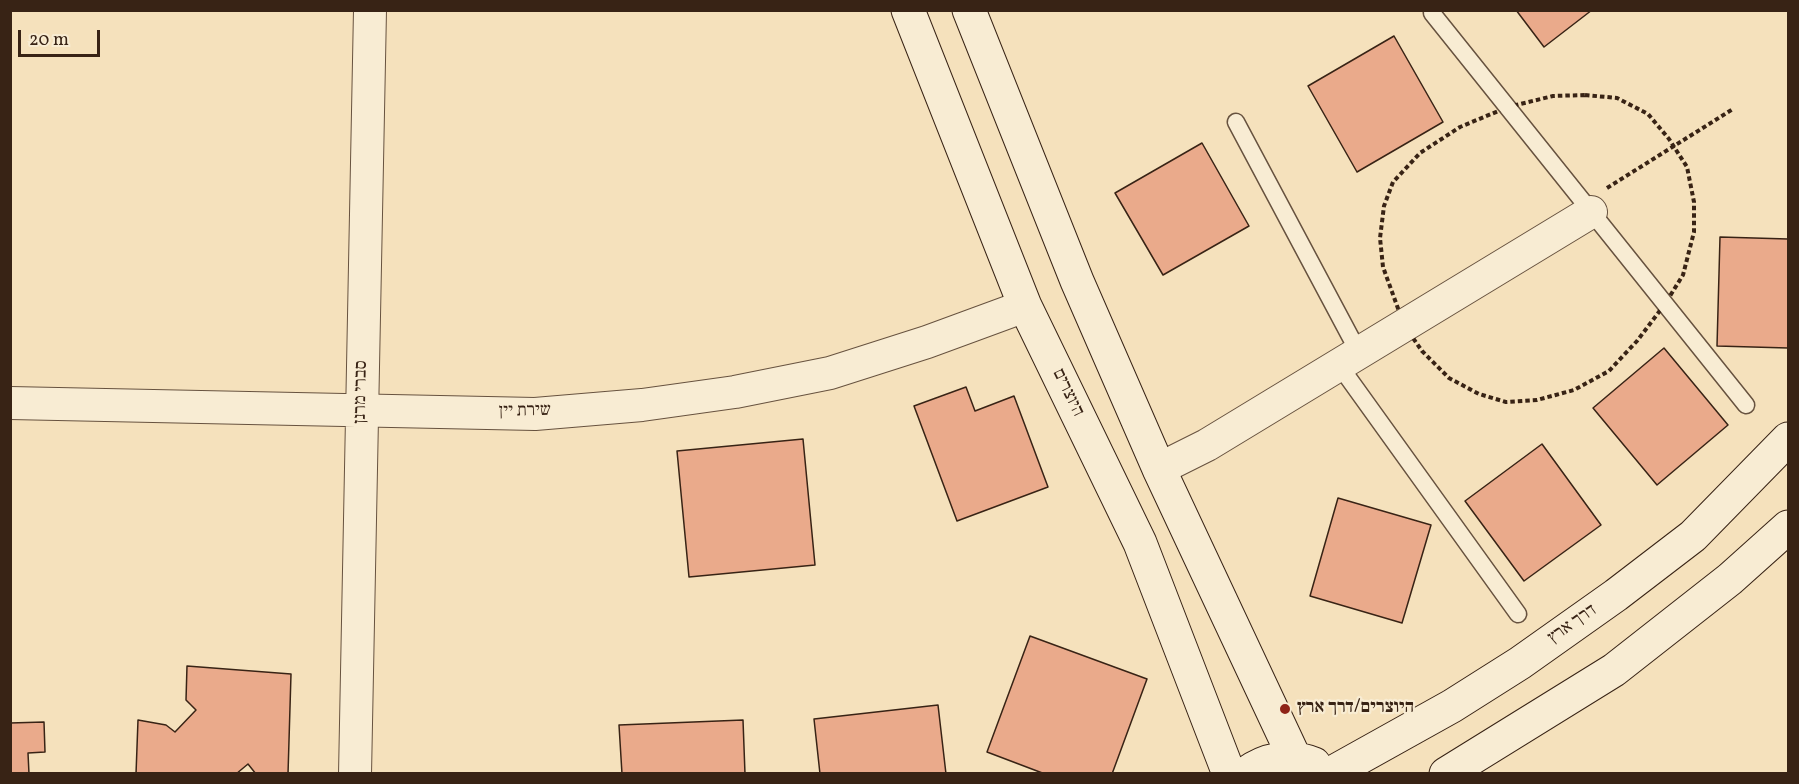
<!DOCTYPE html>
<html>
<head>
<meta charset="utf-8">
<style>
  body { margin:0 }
  #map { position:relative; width:1799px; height:784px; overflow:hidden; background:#f5e1bc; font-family:Vollkorn,serif }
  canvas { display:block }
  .frame { position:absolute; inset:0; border:12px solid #382315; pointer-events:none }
  .scale { position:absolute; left:18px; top:30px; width:82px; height:27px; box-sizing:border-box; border:3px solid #382315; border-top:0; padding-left:8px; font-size:18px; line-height:21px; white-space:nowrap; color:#382315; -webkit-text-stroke:4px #f8ecd3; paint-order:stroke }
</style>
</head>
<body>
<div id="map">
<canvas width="1799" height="784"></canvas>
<div class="frame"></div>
<div class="scale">20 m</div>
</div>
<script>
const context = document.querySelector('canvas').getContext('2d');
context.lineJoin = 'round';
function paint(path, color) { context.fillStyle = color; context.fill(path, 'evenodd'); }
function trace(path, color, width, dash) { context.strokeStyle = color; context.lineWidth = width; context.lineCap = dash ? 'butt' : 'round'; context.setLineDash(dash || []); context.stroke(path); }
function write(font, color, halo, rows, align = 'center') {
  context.font = font + ' Vollkorn,"Frank Ruhl Libre",serif'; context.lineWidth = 4.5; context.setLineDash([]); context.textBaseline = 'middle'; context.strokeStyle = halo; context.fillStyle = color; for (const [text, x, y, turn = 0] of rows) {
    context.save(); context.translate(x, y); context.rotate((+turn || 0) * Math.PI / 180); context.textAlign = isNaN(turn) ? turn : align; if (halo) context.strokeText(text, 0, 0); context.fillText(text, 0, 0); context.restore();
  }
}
const building = new Path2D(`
  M1516,10h76l-48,37z
  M1394,36l49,86 -86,50 -49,-86z
  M1202,143l47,83 -86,49 -48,-82z
  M1720,237l68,2v109l-71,-2z
  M1664,348l64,77 -71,60 -64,-77z
  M966,387l9,24 39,-15 34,91 -91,34 -43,-115z
  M803,439l12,126 -126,12 -12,-126z
  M1542,444l59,81 -77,56 -59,-80z
  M1338,498l93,27 -29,98 -92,-27z
  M1030,636l117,43 -35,95h-67l-58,-22z
  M187,666l104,8 -3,100h-32l-8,-10 -12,10h-100l2,-54 28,5 9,7 21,-22 -10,-10z
  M938,705l8,69h-126l-6,-55z
  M743,720l2,54h-123l-3,-49z
  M44,722l1,30 -17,1 1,21h-19v-51z`);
const path = new Path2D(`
  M1585,95l32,3 31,16 21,25 18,28 7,35v30l-11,43 -18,29 -28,37 -28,30 -35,19 -37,10 -31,2 -27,-8 -30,-16 -27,-27 -18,-26 -21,-58 -3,-29 4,-32 9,-24 27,-29 40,-26 48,-20 45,-11z
  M1607,188l126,-79`);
const lane = new Path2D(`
  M1432,13l314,392
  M1236,122l123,231
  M1339,365l179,249`);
const street = new Path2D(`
  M10,403l525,11 107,-9 93,-13 95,-19 97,-31 98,-36
  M1159,469l48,-24 384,-233
  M355,774l15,-764`);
const secondary = new Path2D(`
  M908,10l117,296 115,237 89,231
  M969,10l108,271 82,188 136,290
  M1245,774c20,-15 45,-20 69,-10
  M1330,774l122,-68 68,-43 96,-68 77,-59 95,-97
  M1446,774l168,-104 116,-91 58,-52`);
const markers = [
  [1285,709,6,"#8f2418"]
];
const streetNames = [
  ["סברי מרנן",362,392,-89],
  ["היוצרים",1067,393,64],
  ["שירת יין",525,412,-1],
  ["דרך ארץ",1573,625,-35]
];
const poiNames = [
  ["היוצרים/דרך ארץ",1297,709]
];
paint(building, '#eaaa8b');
trace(building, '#382315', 1.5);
trace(lane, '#67523f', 19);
trace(street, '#67523f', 34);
trace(secondary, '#382315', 35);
trace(path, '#382315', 4, [4.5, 3]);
trace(lane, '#f8ecd3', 16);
trace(street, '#f8ecd3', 32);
trace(secondary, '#f8ecd3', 33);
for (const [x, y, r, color] of markers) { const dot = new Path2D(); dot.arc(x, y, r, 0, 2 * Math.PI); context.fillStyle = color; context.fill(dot); trace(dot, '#f8ecd3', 2); }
write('18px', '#382315', '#f8ecd3', streetNames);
write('bold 18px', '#382315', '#f8ecd3', poiNames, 'left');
</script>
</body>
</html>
